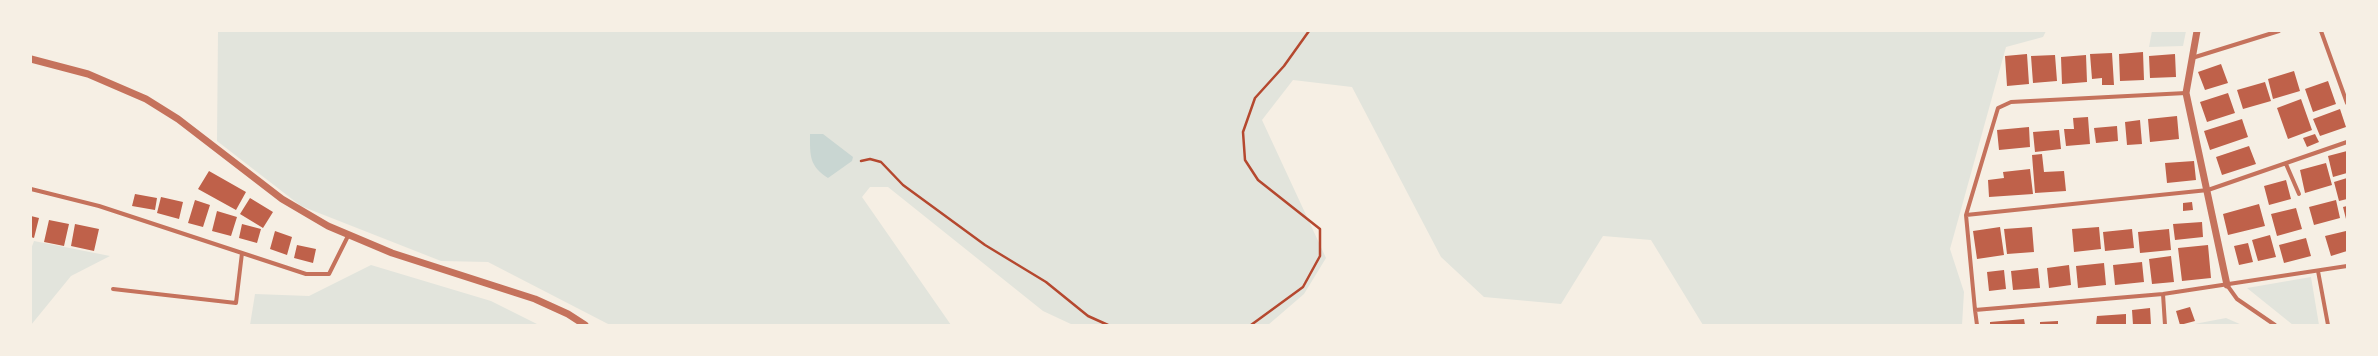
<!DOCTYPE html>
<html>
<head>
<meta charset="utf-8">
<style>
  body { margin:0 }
  #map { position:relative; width:2378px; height:356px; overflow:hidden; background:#f6efe4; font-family:"Exo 2",sans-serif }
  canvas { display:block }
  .frame { position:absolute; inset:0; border:32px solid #f6efe4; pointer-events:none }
</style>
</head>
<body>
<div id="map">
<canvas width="2378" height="356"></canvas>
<div class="frame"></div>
</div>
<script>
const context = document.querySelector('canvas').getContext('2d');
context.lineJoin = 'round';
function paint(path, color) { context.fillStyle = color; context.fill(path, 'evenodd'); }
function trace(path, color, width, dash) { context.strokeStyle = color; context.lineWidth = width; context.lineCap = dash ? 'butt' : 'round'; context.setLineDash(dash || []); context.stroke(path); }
const green = new Path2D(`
  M218,31h1828l-3,6 -37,10 -56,202 14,43 -2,33h-259l-52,-85 -48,-4 -42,68 -77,-7 -43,-40 -89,-170 -59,-7 -31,40 64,138 -22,36 -36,31h-195l-30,-14 -155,-124h-18l-8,10 89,128h-341l-122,-63 -47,-1 -140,-55 -84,-65z
  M2152,31h34l-3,15 -34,1z
  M34,241l76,15 -39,20 -40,49v-76z
  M371,265l120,36 48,24h-289l5,-31 54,2z
  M2311,277l8,48h-26l-46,-37z
  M2226,318l16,7h-53z`);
const water = new Path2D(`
  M810,134h13l30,23 -1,4 -24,17c-19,-12 -18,-23 -18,-44z`);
const building = new Path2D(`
  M2143,52l1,28 -24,1 -1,-27z
  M2112,53l2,32h-12v-7l-10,1 -2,-25z
  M2027,54l2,30 -22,2 -2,-30z
  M2175,54l1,23 -26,1 -1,-22z
  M2055,55l2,26 -24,2 -2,-27z
  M2086,55l1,27 -25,2 -1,-27z
  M2221,64l7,19 -23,7 -7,-18z
  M2294,71l6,20 -27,8 -5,-20z
  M2328,81l8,23 -23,8 -8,-23z
  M2265,82l6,19 -28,8 -6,-19z
  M2228,93l7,20 -28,9 -7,-20z
  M2301,99l11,31 -24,9 -11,-31z
  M2340,109l6,18 -26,9 -7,-17z
  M2177,116l2,23 -29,3 -2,-23z
  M2088,117l2,27 -24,2 -2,-17h10l-1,-11z
  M2242,119l6,18 -38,13 -6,-19z
  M2140,120l2,24 -15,1 -2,-23z
  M2117,126l1,15 -22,2 -2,-15z
  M2029,127l1,20 -31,3 -2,-20z
  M2059,130l2,19 -26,3 -2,-20z
  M2315,134l4,8 -12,5 -4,-9z
  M2249,146l7,18 -34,11 -6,-18z
  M2347,151v22l-14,4 -5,-21z
  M2042,154l2,18 20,-1 2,20 -31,2 -3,-38z
  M2194,161l2,19 -29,3 -2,-20z
  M2326,163l6,22 -27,8 -5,-23z
  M2030,169l3,25 -44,3 -1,-17 16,-2 -1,-6z
  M209,171l37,21 -10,18 -38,-21z
  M2347,178v21l-8,2 -5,-19z
  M2286,180l5,19 -22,6 -5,-19z
  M135,194l22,4 -2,12 -23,-4z
  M161,197l22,5 -4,17 -22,-6z
  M250,198l23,14 -10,16 -23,-14z
  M195,200l15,5 -7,22 -15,-4z
  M2336,200l4,18 -26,7 -5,-18z
  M2192,202l1,8 -10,1v-8z
  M2259,204l6,22 -37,9 -5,-21z
  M2347,206v13h-1l-3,-12z
  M2296,208l6,21 -25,7 -6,-22z
  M217,211l20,6 -6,19 -19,-5z
  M31,216l8,2 -5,20 -3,-1z
  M49,220l20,4 -5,22 -20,-4z
  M2202,222l1,15 -28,3 -2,-16z
  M75,224l24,5 -5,22 -23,-5z
  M242,224l19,5 -4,14 -18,-5z
  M2000,227l4,28 -27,4 -4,-28z
  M2032,227l2,25 -27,2 -3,-25z
  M2099,227l2,22 -27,3 -2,-23z
  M2132,229l2,19 -29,3 -2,-19z
  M2169,229l2,21 -31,3 -2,-21z
  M275,231l17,6 -5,18 -17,-6z
  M2346,231l1,20 -16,5 -6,-20z
  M2270,235l6,22 -18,4 -6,-21z
  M2306,238l5,18 -27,7 -5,-18z
  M2248,243l5,19 -14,3 -5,-19z
  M297,245l19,4 -3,14 -19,-5z
  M2208,245l3,33 -29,3 -4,-33z
  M2171,256l3,26 -22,2 -3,-25z
  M2142,262l2,20 -29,3 -2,-20z
  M2104,263l2,22 -28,3 -2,-22z
  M2069,265l2,20 -22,3 -2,-20z
  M2038,268l2,20 -27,2 -2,-19z
  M2004,270l2,19 -17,2 -2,-19z
  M2190,307l5,14 -15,4 -4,-14z
  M2150,308l1,17h-18l-1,-15z
  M2126,314v11h-30l1,-9z
  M2024,319l1,6h-35v-3z
  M2058,321v4h-18v-3z`);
const path = new Path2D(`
  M861,161l9,-2 11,3 22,23 82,60 61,37 42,34 20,9
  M1251,325l52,-38 17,-31v-27l-62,-49 -13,-20 -2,-28 12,-34 29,-32 25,-35`);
const minor = new Path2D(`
  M2321,31l26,72
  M2192,58l87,-27
  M2186,93l-175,9 -13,6 -32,107 9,95 188,-16 184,-28
  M2286,164l13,30
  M31,189l68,17 207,68h23l20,-40
  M1966,215l242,-25 139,-48
  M2318,271l10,54
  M2227,285l10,14 38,26
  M113,289l123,14 6,-50
  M2163,294l2,31
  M1975,310l2,15`);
const tertiary = new Path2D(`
  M2197,31l-11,62 41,192
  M31,59l57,15 58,25 32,20 104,80 46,27 64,27 143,46 33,15 17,11`);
paint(green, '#e2e4dc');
paint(water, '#c9d6d2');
paint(building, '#bf614a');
trace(path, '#b5482f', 2.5);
trace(minor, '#c5725c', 4);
trace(tertiary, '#c5725c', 7);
</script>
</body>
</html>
